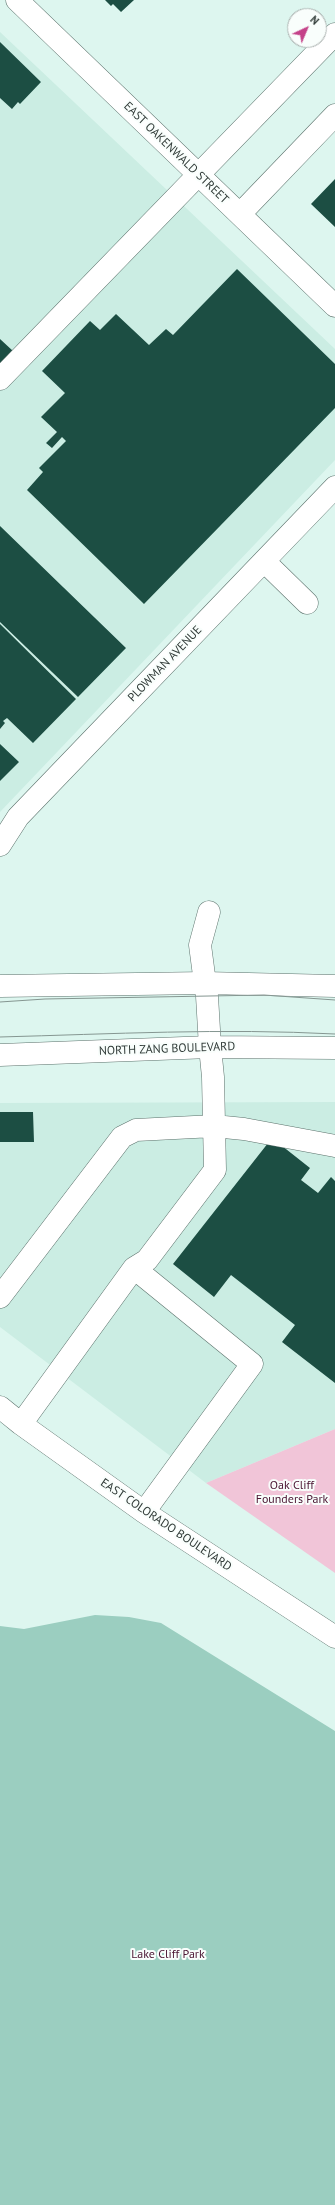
<!DOCTYPE html>
<html>
<head>
<meta charset="utf-8">
<style>
  body { margin:0 }
  #map { position:relative; width:335px; height:2205px; overflow:hidden; background:#ddf6ef; font-family:"PT Sans",sans-serif }
  canvas { display:block }
  .north { position:absolute; left:287px; top:8px; width:40px; height:40px; box-sizing:border-box; background:#f9fefc; border:1px solid #a9b0ae; border-radius:50%; rotate:44deg; font-size:11px; font-weight:700; line-height:16px; text-align:center; color:#313b38 }
  .north::after { content:''; display:block; margin:auto; width:14px; height:18px; background:#c44289; clip-path:polygon(50% 0,100% 100%,50% 72%,0 100%) }
</style>
</head>
<body>
<div id="map">
<canvas width="335" height="2205"></canvas>
<div class="north">N</div>
</div>
<script>
const context = document.querySelector('canvas').getContext('2d');
context.lineJoin = 'round';
function paint(path, color) { context.fillStyle = color; context.fill(path, 'evenodd'); }
function trace(path, color, width, dash) { context.strokeStyle = color; context.lineWidth = width; context.lineCap = dash ? 'butt' : 'round'; context.setLineDash(dash || []); context.stroke(path); }
function write(font, color, halo, rows, align = 'center') {
  context.font = font + ' "PT Sans",sans-serif'; context.lineWidth = 4; context.setLineDash([]); context.textBaseline = 'middle'; context.strokeStyle = halo; context.fillStyle = color; for (const [text, x, y, turn = 0] of rows) {
    context.save(); context.translate(x, y); context.rotate((+turn || 0) * Math.PI / 180); context.textAlign = isNaN(turn) ? turn : align; if (halo) context.strokeText(text, 0, 0); context.fillText(text, 0, 0); context.restore();
  }
}
const built = new Path2D(`
  M0,32l335,317v111l-335,352z
  M335,1102v327l-129,54 -206,-156v-224z`);
const green = new Path2D(`
  M335,1429v144l-129,-90z`);
const water = new Path2D(`
  M95,1615l34,2 32,6 174,108v474h-335v-579l24,3z`);
const building = new Path2D(`
  M105,0h29l-13,12 -8,-8 -2,2z
  M0,42l41,40 -21,22 -2,-2 -6,7 -12,-11z
  M335,179v48l-24,-23z
  M237,269l98,95v44l-191,196 -117,-114 16,-18 -4,-4 27,-27 -4,-4 -10,11 -6,-5 11,-11 -16,-15 24,-24 -23,-22 48,-50 10,9 16,-16 33,31 17,-16 7,6z
  M0,339l13,12 -13,14z
  M0,526l126,122 -48,49 -78,-75z
  M0,624l76,75 -43,44 -26,-25 -4,3 2,2 -5,6z
  M0,744l19,18 -19,19z
  M0,1112h33l1,30h-34z
  M272,1138l38,30 -9,12 17,13 13,-16 4,4v202l-53,-41 13,-17 -64,-50 -17,22 -41,-33z`);
const minor = new Path2D(`
  M17,0l318,306
  M240,214l95,-99
  M0,379l335,-345
  M264,561l43,42
  M0,845l18,-28 317,-330
  M205,983l-5,-38 9,-33
  M134,1268l13,-8 68,-90 -2,-93 -3,-30
  M0,1297l122,-160 14,-7 78,-4 30,3 91,17
  M0,1407l21,17 123,88 191,125
  M21,1424l113,-156 118,96 -108,148`);
const major = new Path2D(`
  M205,983l2,13 3,51
  M0,986l205,-3 130,3
  M0,1055l210,-8 125,1`);
const tram = new Path2D(`
  M0,1002l45,-3 219,-4 71,5
  M0,1037c112,-3 223,-9 335,-3`);
const streetNames = [
  ["EAST OAKENWALD STREET",176,153,44],
  ["PLOWMAN AVENUE",165,664,-46],
  ["NORTH ZANG BOULEVARD",167,1049,-2],
  ["EAST COLORADO BOULEVARD",166,1525,34]
];
const parkNames = [
  ["Oak Cliff",292,1486],
  ["Founders Park",292,1500],
  ["Lake Cliff Park",168,1955]
];
paint(built, '#cbede3');
paint(green, '#f1c5d8');
paint(water, '#9bcec0');
paint(building, '#1c4e43');
trace(minor, '#5c726c', 23);
trace(major, '#5c726c', 23);
trace(minor, '#fff', 22);
trace(major, '#fff', 22);
trace(tram, '#859691', 1);
write('12px', '#313b38', '#f9fefc', streetNames);
write('12px', '#4a1532', '#f9fefc', parkNames);
</script>
</body>
</html>
